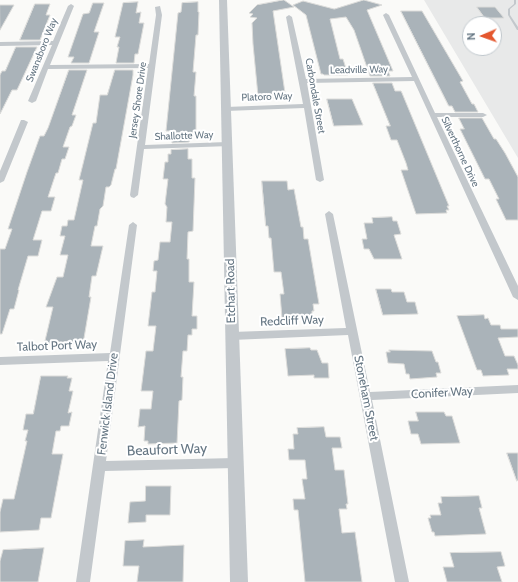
<!DOCTYPE html>
<html>
<head>
<meta charset="utf-8">
<style>
  body { margin:0 }
  #map { position:relative; width:518px; height:582px; overflow:hidden; background:#fafaf8; font-family:Cabin,sans-serif }
  canvas { display:block }
  .north { position:absolute; left:462px; top:16px; width:40px; height:40px; box-sizing:border-box; background:#fff; border:1px solid #c1c8cd; border-radius:50%; rotate:268deg; font-size:11px; font-weight:700; line-height:16px; text-align:center; color:#657683 }
  .north::after { content:''; display:block; margin:auto; width:14px; height:18px; background:#e4572e; clip-path:polygon(50% 0,100% 100%,50% 72%,0 100%) }
</style>
</head>
<body>
<div id="map">
<canvas width="518" height="582"></canvas>
<div class="north">N</div>
</div>
<script>
const context = document.querySelector('canvas').getContext('2d');
context.lineJoin = 'round';
function paint(path, color) { context.fillStyle = color; context.fill(path, 'evenodd'); }
function trace(path, color, width, dash) { context.strokeStyle = color; context.lineWidth = width; context.lineCap = dash ? 'butt' : 'round'; context.setLineDash(dash || []); context.stroke(path); }
function write(font, color, halo, rows, align = 'center') {
  context.font = font + ' Cabin,sans-serif'; context.lineWidth = 4; context.setLineDash([]); context.textBaseline = 'middle'; context.strokeStyle = halo; context.fillStyle = color; for (const [text, x, y, turn = 0] of rows) {
    context.save(); context.translate(x, y); context.rotate((+turn || 0) * Math.PI / 180); context.textAlign = isNaN(turn) ? turn : align; if (halo) context.strokeText(text, 0, 0); context.fillText(text, 0, 0); context.restore();
  }
}
const built = new Path2D(`
  M424,0h94v158zM470,24h24v24h-24z`);
const building = new Path2D(`
  M284,0l10,7 -21,4 12,82h-6v3l-2,1v1l-16,1v-2l-3,-1 -5,-52 -1,-21 5,-5 -7,-1 3,-3 -4,-1 8,-8z
  M364,0l18,5 -15,5 26,61h-5l2,5h-20l-16,-46 -8,-13 -16,2 10,40h3l5,16h-24l-1,-1h-2l-15,-59 -13,-10 10,-4 31,8z
  M138,2l-2,11 5,-1 -2,11h5l-6,31h-3l-1,9h-18l3,-16h-2l3,-10h-5l8,-34z
  M198,2v10h1l-1,23h-2l-3,37h3l-2,24h2v39h-5l-2,7 -17,1v-12h-6l12,-118 3,-1 1,-9z
  M93,3h11l-10,29h5l-10,31h-18l3,-6h-6l15,-43 6,-1z
  M35,4h15l-4,11h4l-10,25h-20z
  M0,5h14l-14,25z
  M477,7h18l9,11h-19z
  M401,11h21l41,70 -3,1 12,22h2l4,8h-23l-3,-6h-3z
  M16,47h21l-20,43h-5l-12,24v-39l2,-4h3z
  M69,70h18l-15,45h4l-4,11 -2,1 -7,20h6l-4,12h-3l-4,14h-2l-8,24h7l-4,14h-9l-9,29h9l-4,16h-10l-10,34h1l-5,19h-4l-8,25h-2v-85h5l7,-20h-4l19,-57 13,-36h4l4,-8z
  M115,70h18v5l-17,94h-1l-4,16 -2,2h-3l-3,19 -3,3 -3,17h-2l-4,20h12l-7,30h-4l-3,21h2l-8,47 -39,1 9,-38h-7l11,-30h6l5,-22h-8l5,-19h-5l2,-10h5l1,-6h6l9,-40h-4l4,-16 10,-41h3l4,-28h7z
  M373,83h19l3,8h6l1,2 47,113h-2l2,4h-3l1,3 -31,1 -15,-44h7l-2,-7 -9,-23h-6l-5,-14h4z
  M327,99h25l11,26 -29,1z
  M459,118h23l12,21h2l9,14 13,24v43h-12l-10,-21h3l-10,-20h-4l-25,-50h4z
  M188,149v10h4v19h3l-2,53 -5,1 -1,27h2v23h5l-2,34h5v13h-5v6h-4l-1,16h-4l-2,26h2l-1,23 -3,1 -2,42 -29,1v-3h-4l1,-15 -7,1 2,-18h11l2,-18h-12l5,-40h7l3,-25h-8l4,-34h3l2,-21h-4l1,-10 4,-1 2,-18h10l2,-20h-6l1,-15 -2,-3 3,-25h-5l2,-17h3v-8h3v-4z
  M262,181h25l1,9 6,-1 7,38h2l1,12h4l11,65h-6l1,7h-2v5h-6l1,2h-25l-2,-24h4l-3,-22h-7l-3,-34h-2l-1,-12h-2z
  M392,217l1,4h4l4,13 -7,1 8,24h-28l-5,-10h-5l-2,-10h5l-3,-16h9l-1,-5z
  M376,289h15l1,3h12l3,10h8l3,12 -35,1z
  M484,315l1,4 3,-1 3,7h9l1,4h17v8l-20,1 7,18h9l4,9v4h-11l2,6 -26,1 -2,-6h-4l-20,-54z
  M310,348l1,2h6l5,13h6l1,15h-15v-3l-26,1 -3,-27z
  M389,350l43,1 4,11h2l3,11h-5l1,4 -27,2 -1,-5h-3l-2,-10 -16,-1 -2,-11h4z
  M41,376h27l-1,2h5l-3,13h4l-5,22 4,-1 -3,14h-8l-1,5h-4l-4,23h11l-12,64h-10l-2,12 -39,2v-20l3,-13h11l13,-58h-2l3,-11h-5l3,-16h7z
  M416,412h28l2,4h6l8,27 -39,1 -3,-10h-7l-3,-13h10z
  M324,427l2,10h14l2,11h-10l3,22h9l4,34h-2l1,5h-8l3,24 13,-1 7,50h-57l-7,-72h-4l-1,-11h12l-3,-20h5l-2,-19h-16l-1,-11h6l-1,-15h5l-1,-6z
  M507,453h11v27l-1,1z
  M146,486h25l-1,29h-24v7l-18,1 2,-21 15,-1z
  M479,496l3,12h-3l7,26 -51,2 -1,-4h-2l-4,-14h3l-1,-3h11l-3,-12h4l-1,-6z
  M144,540l-1,7 41,-2 -1,37h-46l2,-16h-16l2,-25z
  M44,548l-6,34h-38v-21l3,-11z
  M501,552l4,14 -8,1 5,15h-55l-4,-15h11l-4,-14z`);
const service = new Path2D(`
  M514,0h2v4l-6,5v6l8,12v3h-1l-9,-15v-6l6,-5z`);
const minor = new Path2D(`
  M71,4l3,2 -24,59 99,-1 7,-49 -1,-8 5,-1 2,9 -17,130 82,-3h3v4l-86,3 -6,46 -4,3 -3,-1 -1,-2 18,-127 -100,1 -12,32 -4,2 -4,-2 24,-56 -52,1v-4l53,-1 15,-35z
  M386,13l3,2 46,98h48l4,2 -4,2h-46l81,169v14l-5,-3 -99,-216 -107,2 17,97 -4,2 -4,-2 -12,-72 -78,3 -4,-2 4,-2 77,-3 -17,-87 3,-2 3,2 14,62 106,-2 -29,-62z
  M21,120h3l4,2 -24,59 -4,2v-12z
  M329,211l4,3 37,178 148,-7v8l-146,7 37,182h-14l-47,-247 -116,5 -4,-1 -1,-3 1,-3 4,-1 114,-4 -21,-114z
  M133,222l4,3 -31,236 129,-3 4,1 2,4 -2,4 -4,1 -130,3 -15,111h-14l32,-221 -108,4v-8l110,-4 19,-128z`);
const tertiary = new Path2D(`
  M219,0h8l21,582h-18z`);
const farStreetnames = [
  ["Swansboro Way",42,50,-68],
  ["Leadville Way",359,70,-1],
  ["Carbondale Street",315,96,80],
  ["Platoro Way",267,97,-2],
  ["Jersey Shore Drive",138,100,-82],
  ["Shallotte Way",184,136,-2],
  ["Silverthorne Drive",460,152,65]
];
const streetNames = [
  ["Etchart Road",231,291,-91],
  ["Redcliff Way",292,321,-2],
  ["Talbot Port Way",57,346,-2],
  ["Conifer Way",442,393,-3],
  ["Stoneham Street",366,398,79],
  ["Fenwick Island Drive",108,404,-83]
];
const nearStreetnames = [
  ["Beaufort Way",167,450,-2]
];
paint(built, '#e8e9e9');
paint(building, '#aab3b9');
trace(building, '#dcdcda', 1);
paint(service, '#c3c8cc');
paint(minor, '#c3c8cc');
paint(tertiary, '#c3c8cc');
write('10px', '#657683', '#fff', farStreetnames);
write('12px', '#657683', '#fff', streetNames);
write('14px', '#657683', '#fff', nearStreetnames);
</script>
</body>
</html>
